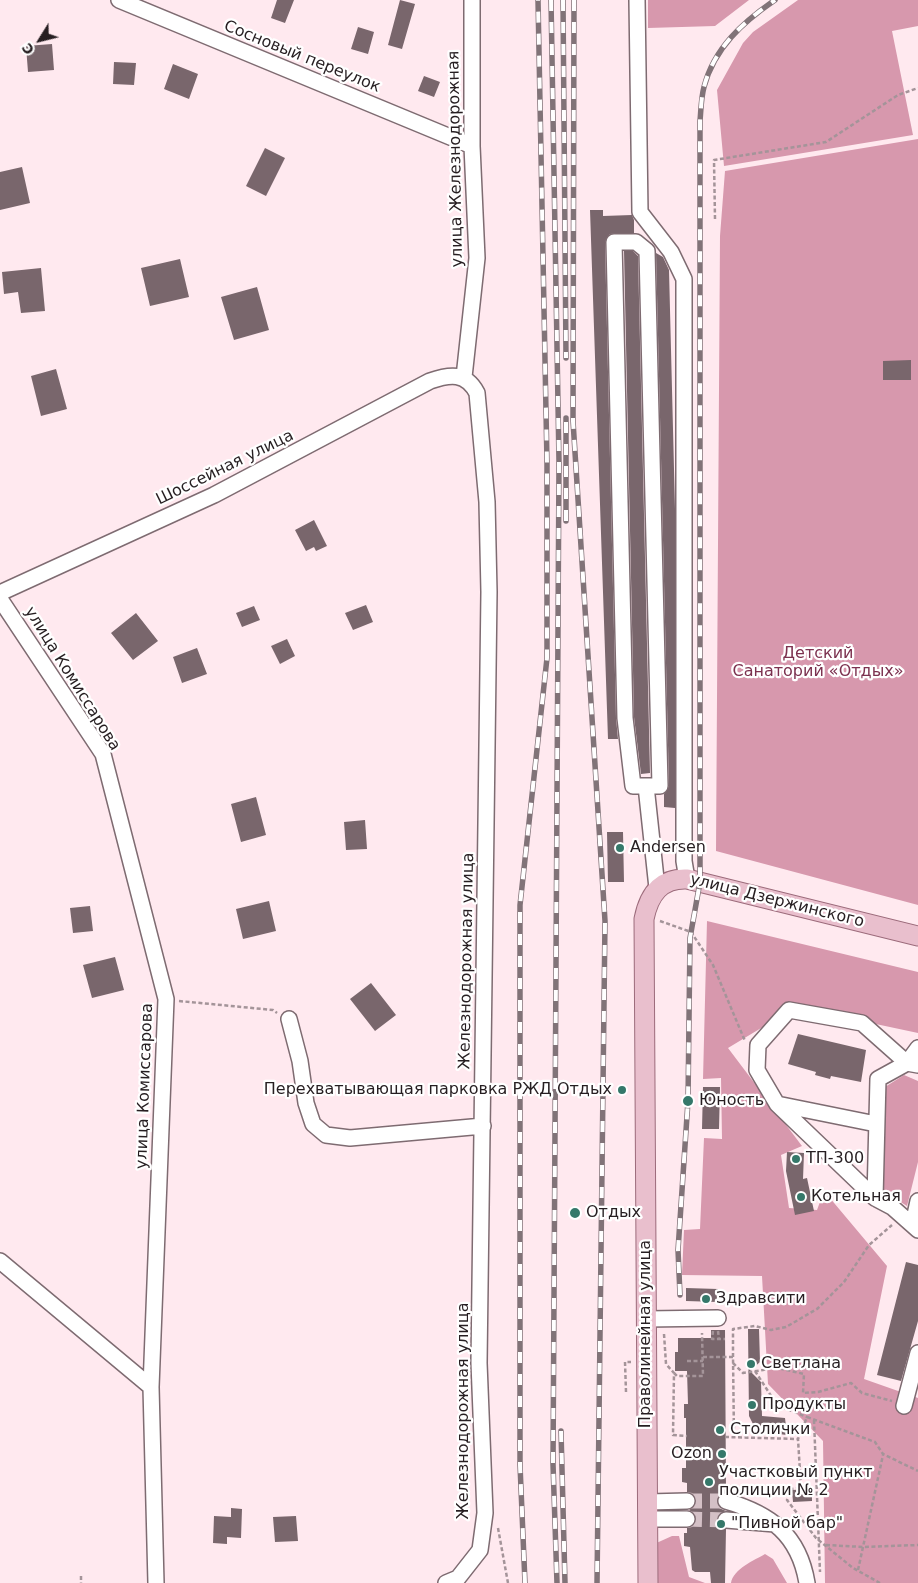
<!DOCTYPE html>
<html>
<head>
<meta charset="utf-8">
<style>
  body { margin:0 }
  #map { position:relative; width:918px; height:1583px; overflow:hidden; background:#ffe9ef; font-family:"DejaVu Sans",sans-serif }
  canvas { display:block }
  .north { position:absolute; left:15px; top:15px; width:50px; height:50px; -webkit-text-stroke:4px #fff; paint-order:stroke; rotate:234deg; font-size:14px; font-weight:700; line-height:20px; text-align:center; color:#261e21 }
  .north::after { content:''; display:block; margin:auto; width:18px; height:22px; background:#261e21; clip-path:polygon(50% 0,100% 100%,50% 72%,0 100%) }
</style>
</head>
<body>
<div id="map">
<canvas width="918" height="1583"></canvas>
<div class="north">С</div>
</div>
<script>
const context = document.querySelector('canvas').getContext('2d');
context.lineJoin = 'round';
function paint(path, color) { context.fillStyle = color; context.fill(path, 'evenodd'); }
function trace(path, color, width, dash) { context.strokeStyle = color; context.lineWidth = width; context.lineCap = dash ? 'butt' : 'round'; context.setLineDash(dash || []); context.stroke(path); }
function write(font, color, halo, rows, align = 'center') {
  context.font = font + ' "DejaVu Sans",sans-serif'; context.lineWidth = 4.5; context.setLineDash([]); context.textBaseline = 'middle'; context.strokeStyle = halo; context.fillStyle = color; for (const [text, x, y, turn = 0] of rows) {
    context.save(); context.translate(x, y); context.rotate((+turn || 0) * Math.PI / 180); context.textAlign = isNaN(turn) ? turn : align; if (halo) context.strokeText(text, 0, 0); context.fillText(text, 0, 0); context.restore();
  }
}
const forest = new Path2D(`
  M648,0h101l-34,26 -67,2z
  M798,0h120v26l-26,5 21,104 -189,31 -7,-76 26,-47 10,-11z
  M918,139v766l-202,-54 4,-615 5,-65z
  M707,921l211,51v61l-122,-26 -68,41 74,98 -21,9 8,53 28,2 7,-19 63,75 -23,113 54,19v185h-93l-2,-142 -55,-57 -6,-108 -80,-1 2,-45 16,-1 4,-91 18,1 -1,-61 -18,1z
  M904,1075l14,6v81l-11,44 -24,-15 2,-104z
  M672,1536h7l10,41 16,6h-53v-38z
  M765,1554l8,5 14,24h-56c2,-14 24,-23 34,-29z`);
const building = new Path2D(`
  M277,0h17l-9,23 -14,-5z
  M400,0l15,4 -13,45 -14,-4z
  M358,27l16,5 -6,22 -17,-5z
  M52,44l2,26 -26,2 -2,-26z
  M114,62l22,1 -2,22 -21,-1z
  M173,64l25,10 -9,25 -25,-10z
  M424,76l16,6 -6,15 -16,-6z
  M265,148l20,10 -19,38 -20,-10z
  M22,167l8,36 -30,7v-38z
  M590,210h13v6l29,-1 2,5v13l-24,1 -5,8 11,476 2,21h-10z
  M624,251h9l5,5 12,517 -9,1 -7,-57z
  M656,253l7,4 6,13 6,239v299l-11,-1v-13l5,-8z
  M180,259l9,38 -39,9 -9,-38z
  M41,268l4,43 -24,2 -3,-21 -14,2 -2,-22z
  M257,287l12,43 -35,10 -13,-43z
  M911,360v20h-28v-19z
  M56,369l11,40 -26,7 -10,-40z
  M314,520l13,26 -11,5 -2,-4 -8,4 -11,-21z
  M366,605l7,17 -20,8 -8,-17z
  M254,606l6,14 -18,7 -6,-14z
  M136,613l22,28 -25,19 -22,-27z
  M287,639l8,17 -15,8 -9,-18z
  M197,648l10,26 -25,9 -9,-26z
  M256,797l10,38 -25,7 -10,-38z
  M365,820l2,29 -21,1 -2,-28z
  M607,832h16l1,50h-16z
  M269,901l7,30 -33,8 -7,-30z
  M90,906l3,25 -20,2 -3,-25z
  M115,957l9,33 -32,8 -9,-33z
  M371,983l25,32 -21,16 -25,-32z
  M798,1034l68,16 -5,32 -30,-6 -1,3 -15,-4 1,-3 -28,-8z
  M703,1087h17l-1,42h-17z
  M787,1152l17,1 -1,26 4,-1 7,33 -19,4 -9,-44z
  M906,1262l12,3v56l-17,60 -24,-6z
  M686,1288l32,1 -1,13 -31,-1z
  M748,1329h11l1,33 -10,9 11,11 1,34 23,2 2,17 -24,-3 -9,-6 -5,-10z
  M711,1330h14l1,162 -7,2 -2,8 2,6 7,3 -7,3 -2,6 3,7 6,2 -1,54h-14l-1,-11h-15l-3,-2 -2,-23 -6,-1v-13h3v-5l5,-1 4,-8 -1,-5 -6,-4 6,-4 1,-6 -4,-7 -5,-1v-9l-5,-1v-14h4v-50h-2v-14h4l-1,-33h-12v-19h3v-14h33z
  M812,1489v12l-19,1 -1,-12z
  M231,1508l11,1 -1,29 -14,-1v7l-14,-1 1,-27 17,1z
  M296,1516l2,25 -23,1 -2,-25z`);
const minorTunnel = new Path2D(`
  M687,1501h39
  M687,1519l39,1`);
const path = new Path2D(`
  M715,219l-1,-59 112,-18 72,-47 20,-7
  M660,921l31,11 22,33 32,76
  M179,1001l94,9 4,3
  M713,1331l-1,8h13
  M718,1331l1,8
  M664,1334l2,30 8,9 -1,62 14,1
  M703,1357h30l1,80
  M733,1357v-28l22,-3 16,4 15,-3 31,-18 27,-27 25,-37 23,-20
  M687,1361h16
  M733,1363l10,10 20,-3 10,-3 31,7 -1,19 15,-1 33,-9 11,10 30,8
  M755,1371l22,34 30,12
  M674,1373l3,3h26l-1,-43
  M626,1392l-1,-30h6
  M814,1420l6,152
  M725,1437l73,2
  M498,1528l10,55
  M826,1545l37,2 55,-2
  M858,1570l25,-115
  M81,1576v7
  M880,1583l-27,-15 -37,-30 -29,-38 4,-11 10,-1 -3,-49 9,-22 68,25 8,12 35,17`);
const minor = new Path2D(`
  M119,0l353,146
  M637,0l3,212 31,40 13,27v582l3,18
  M464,377l13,-119 -5,-112v-146
  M0,593l214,-98 216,-114c20,-7 36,-9 47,12l10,109 2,90 -10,771 6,150 -5,37 -22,28 -12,5
  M0,599l103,155 63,245 -15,388 5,196
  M646,786h14l-13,-535 -11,-9h-22l11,476 8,68h13l11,102
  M289,1019l11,42 6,42 7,21 13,11 24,3 133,-12
  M918,1048l-11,15 -29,16 -3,119 17,9 26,23
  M777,1104l99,20
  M875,1198l-98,-94 -20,-34 1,-25 31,-35 73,13 45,40 11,2
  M913,1224l5,-23
  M0,1261l151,126
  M646,1319l72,-1
  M904,1406l14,-53
  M726,1501c45,13 73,34 81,82
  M648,1502l39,-1
  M648,1519h39
  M726,1520l49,4`);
const major = new Path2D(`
  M648,1583l-4,-664c5,-25 17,-41 43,-40l231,57`);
const rail = new Path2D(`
  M551,0l8,462 -6,1002 4,119
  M563,0l3,358
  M574,0l-1,421 32,500 -8,662
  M566,521v-103
  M680,1295l-2,-45 10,-149 2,-163 10,-56v-761c1,-11 1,-23 4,-34 10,-39 39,-65 71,-87
  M561,1431l4,152
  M525,1583l-5,-118v-560l27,-247v-195l-9,-463`);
const markers = [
  [620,848,5,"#35786a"],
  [622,1090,5,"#35786a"],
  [688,1101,6,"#35786a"],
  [796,1159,5,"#35786a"],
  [801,1197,5,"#35786a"],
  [575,1213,6,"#35786a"],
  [706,1299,5,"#35786a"],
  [751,1364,5,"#35786a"],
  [752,1405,5,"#35786a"],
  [720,1430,5,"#35786a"],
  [722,1454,5,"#35786a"],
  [709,1482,5,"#35786a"],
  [721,1524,5,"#35786a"]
];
const streetNames = [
  ["Сосновый переулок",302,57,22],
  ["улица Железнодорожная",456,159,-91],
  ["Шоссейная улица",225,468,-26],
  ["улица Комиссарова",72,679,58],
  ["улица Дзержинского",777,901,14],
  ["Железнодорожная улица",467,961,-89],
  ["улица Комиссарова",145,1086,-88],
  ["Праволинейная улица",646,1334,-90],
  ["Железнодорожная улица",464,1411,-90]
];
const parkNames = [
  ["Детский",818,654],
  ["Санаторий «Отдых»",818,672]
];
const poiNames = [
  ["Andersen",630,848],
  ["Перехватывающая парковка РЖД Отдых",612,1090,"right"],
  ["Юность",699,1101],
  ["ТП-300",806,1159],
  ["Котельная",811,1197],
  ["Отдых",586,1213],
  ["Здравсити",716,1299],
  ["Светлана",761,1364],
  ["Продукты",762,1405],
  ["Столички",730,1430],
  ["Ozon",712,1454,"right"],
  ["Участковый пункт",719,1473],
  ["полиции № 2",719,1491],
  ["\"Пивной бар\"",731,1524]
];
paint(forest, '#d798ad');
paint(building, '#79666c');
trace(minorTunnel, '#d4c0c6', 15, [15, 8]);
trace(minor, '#7e6b71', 18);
trace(major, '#9c6b7b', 21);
trace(path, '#a49499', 2.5, [4, 2.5]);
trace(minor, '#fff', 15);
trace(major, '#e9bfcd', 19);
trace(rail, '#817378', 5.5);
trace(rail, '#fff', 4, [11]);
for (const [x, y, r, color] of markers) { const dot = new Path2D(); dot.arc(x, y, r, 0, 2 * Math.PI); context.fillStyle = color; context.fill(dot); trace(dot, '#fff', 2); }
write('16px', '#261e21', '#fff', streetNames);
write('16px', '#7c314f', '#fff', parkNames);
write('16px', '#261e21', '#fff', poiNames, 'left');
</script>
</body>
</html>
